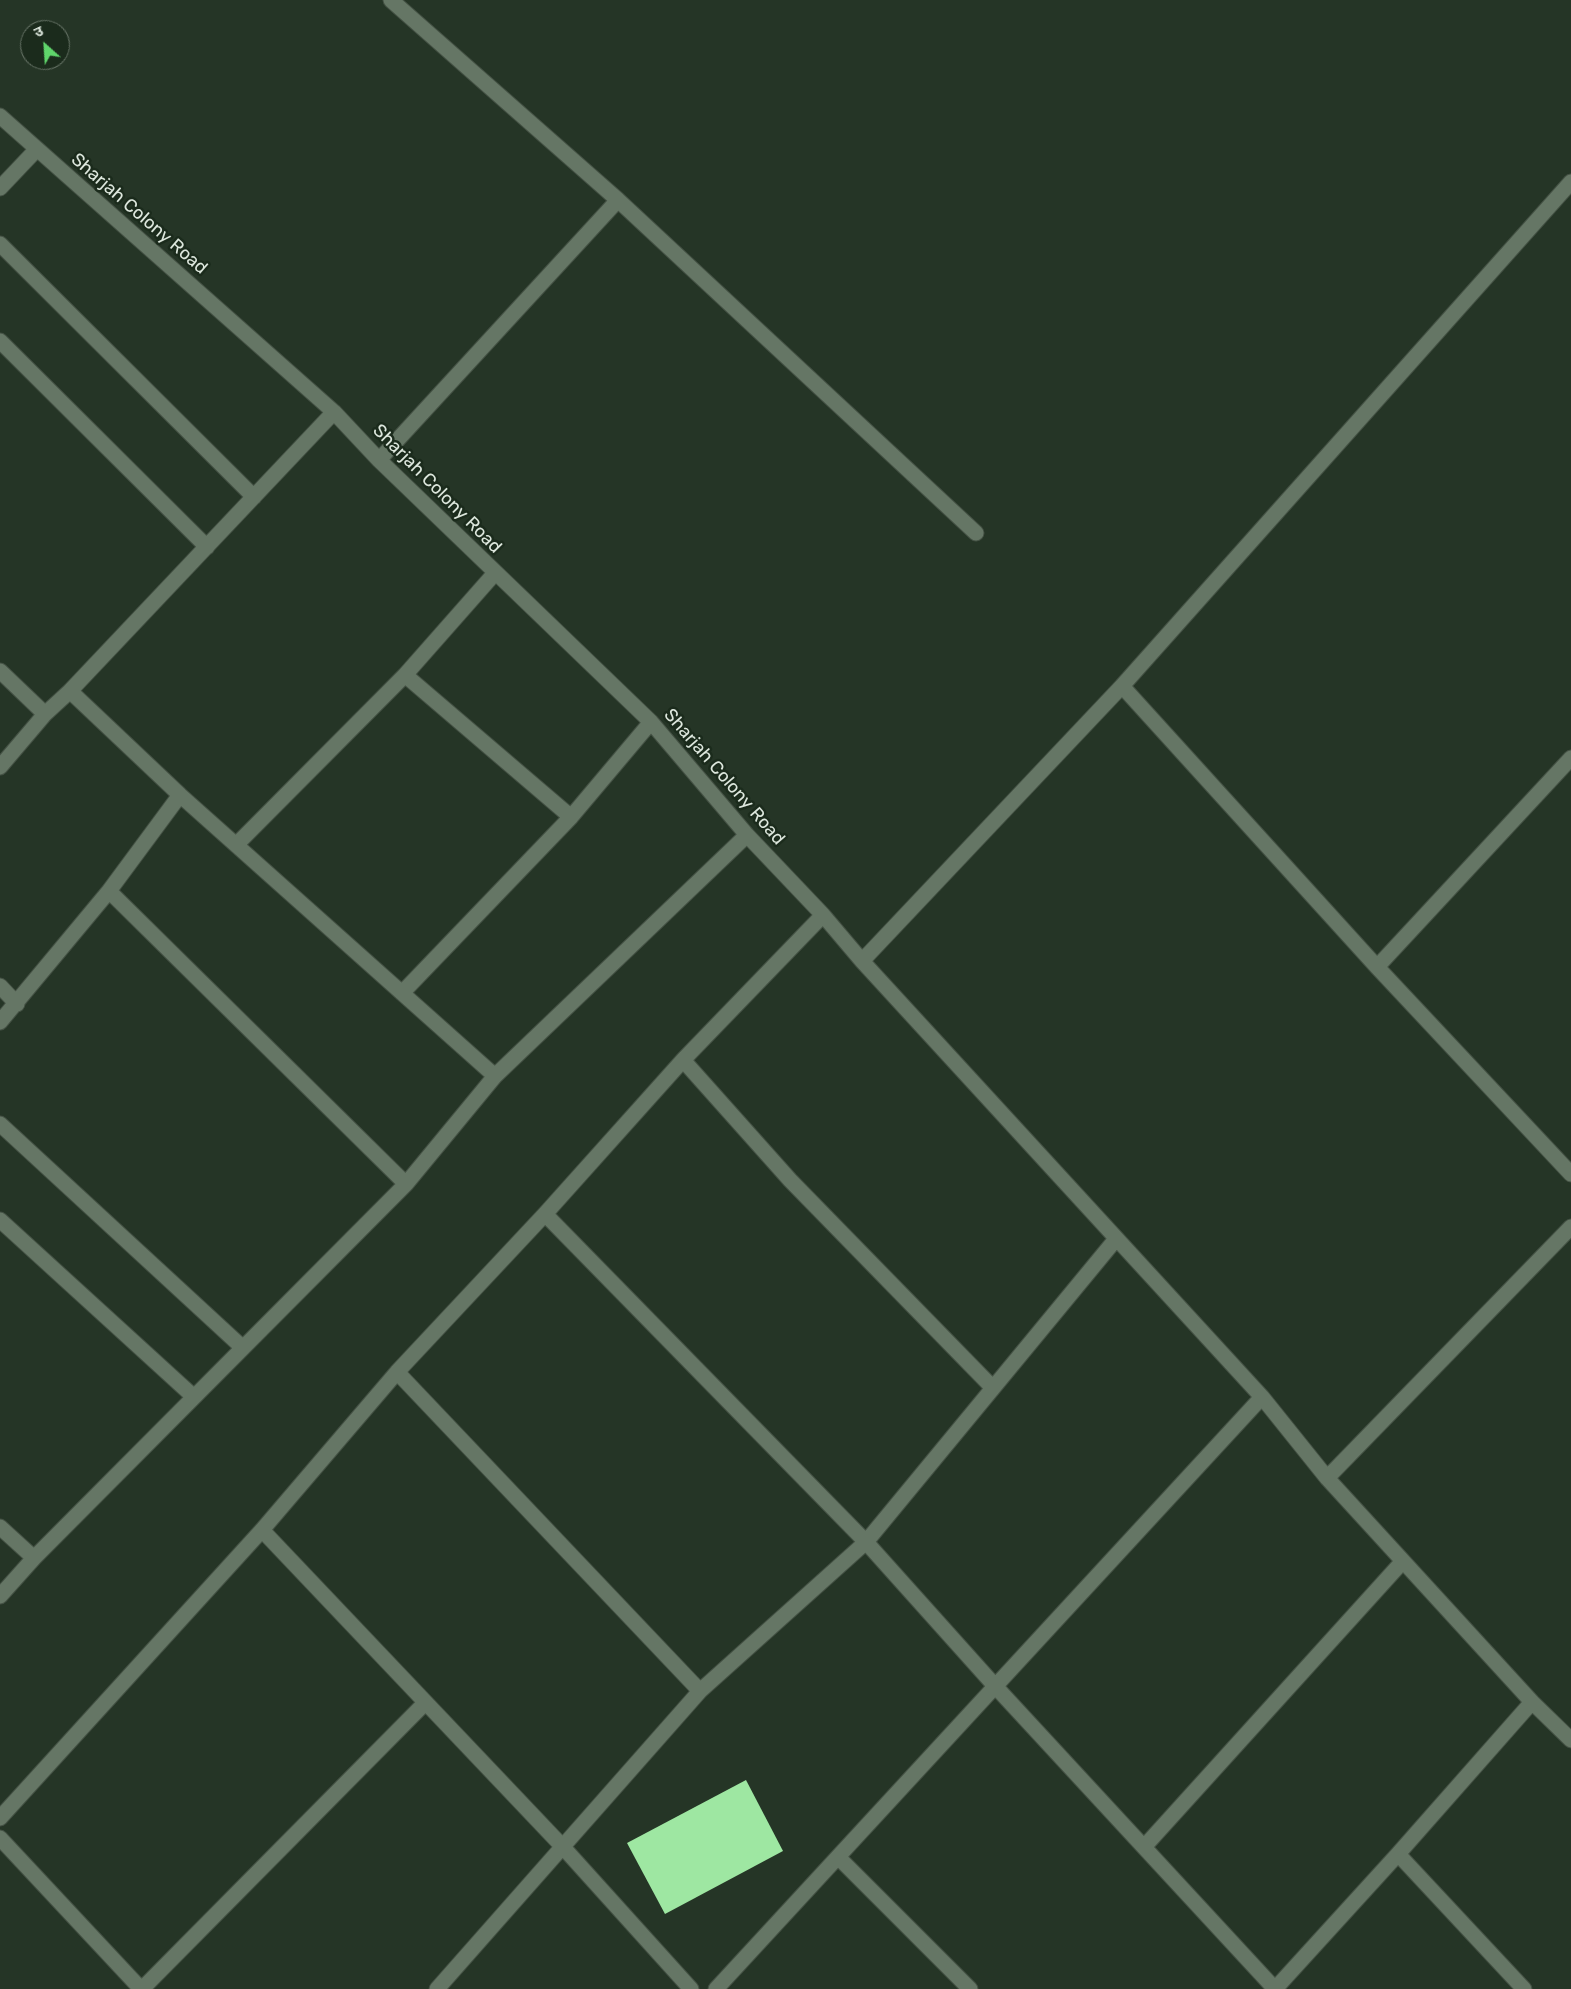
<!DOCTYPE html>
<html>
<head>
<meta charset="utf-8">
<style>
  body { margin:0 }
  #map { position:relative; width:1571px; height:1989px; overflow:hidden; background:#253526; font-family:Rubik,"Noto Sans Devanagari",sans-serif }
  canvas { display:block }
  .north { position:absolute; left:20px; top:20px; width:50px; height:50px; box-sizing:border-box; background:#1b2b1c; border:1px solid #697669; border-radius:50%; rotate:334deg; font-size:14px; font-weight:700; line-height:20px; text-align:center; color:#dde7dd }
  .north::after { content:''; display:block; margin:auto; width:18px; height:22px; background:#5fd56b; clip-path:polygon(50% 0,100% 100%,50% 72%,0 100%) }
</style>
</head>
<body>
<div id="map">
<canvas width="1571" height="1989"></canvas>
<div class="north">उ</div>
</div>
<script>
const context = document.querySelector('canvas').getContext('2d');
context.lineJoin = 'round';
function paint(path, color) { context.fillStyle = color; context.fill(path, 'evenodd'); }
function trace(path, color, width, dash) { context.strokeStyle = color; context.lineWidth = width; context.lineCap = dash ? 'butt' : 'round'; context.setLineDash(dash || []); context.stroke(path); }
function write(font, color, halo, rows, align = 'center') {
  context.font = font + ' Rubik,sans-serif'; context.lineWidth = 5; context.setLineDash([]); context.textBaseline = 'middle'; context.strokeStyle = halo; context.fillStyle = color; for (const [text, x, y, turn = 0] of rows) {
    context.save(); context.translate(x, y); context.rotate((+turn || 0) * Math.PI / 180); context.textAlign = isNaN(turn) ? turn : align; if (halo) context.strokeText(text, 0, 0); context.fillText(text, 0, 0); context.restore();
  }
}
const building = new Path2D(`
  M746,1780l37,71 -118,63 -38,-71z`);
const street = new Path2D(`
  M391,0l227,200 358,333
  M0,116l334,296 45,48 272,262 96,113 76,80 39,46 400,436 65,81 205,224 39,38
  M0,188l37,-39
  M0,244l254,253
  M0,341l207,206
  M379,460l239,-260
  M0,671l45,43
  M405,675l166,142
  M1122,686l255,281 194,207
  M70,691l110,104 315,281
  M0,767l45,-53 25,-23 264,-279
  M236,845l169,-170 90,-102
  M109,891l297,293
  M862,961l260,-275 449,-504
  M1377,967l194,-209
  M0,986l17,18
  M402,993l169,-176 80,-95
  M0,1022l109,-131 71,-96
  M683,1060l107,120 203,208
  M0,1124l243,224
  M545,1214l321,328 129,144 280,303
  M0,1220l194,177
  M397,1372l303,319
  M1327,1478l244,-251
  M0,1527l34,31
  M262,1530l300,316 129,143
  M0,1596l34,-38 372,-374 89,-108 252,-241
  M0,1818l262,-288 135,-158 148,-158 138,-154 140,-145
  M0,1838l141,151
  M1144,1847l259,-286
  M1398,1854l126,135
  M838,1857l132,132
  M142,1989l283,-286
  M437,1989l263,-298 166,-149 250,-303
  M716,1989l546,-592
  M1275,1989l123,-135 134,-152`);
const streetNames = [
  ["Sharjah Colony Road",139,214,41],
  ["Sharjah Colony Road",437,489,45],
  ["Sharjah Colony Road",724,777,49]
];
paint(building, '#9ee7a2');
trace(street, '#445144', 17);
trace(street, '#657665', 15);
write('18px', '#dde7dd', '#1b2b1c', streetNames);
</script>
</body>
</html>
